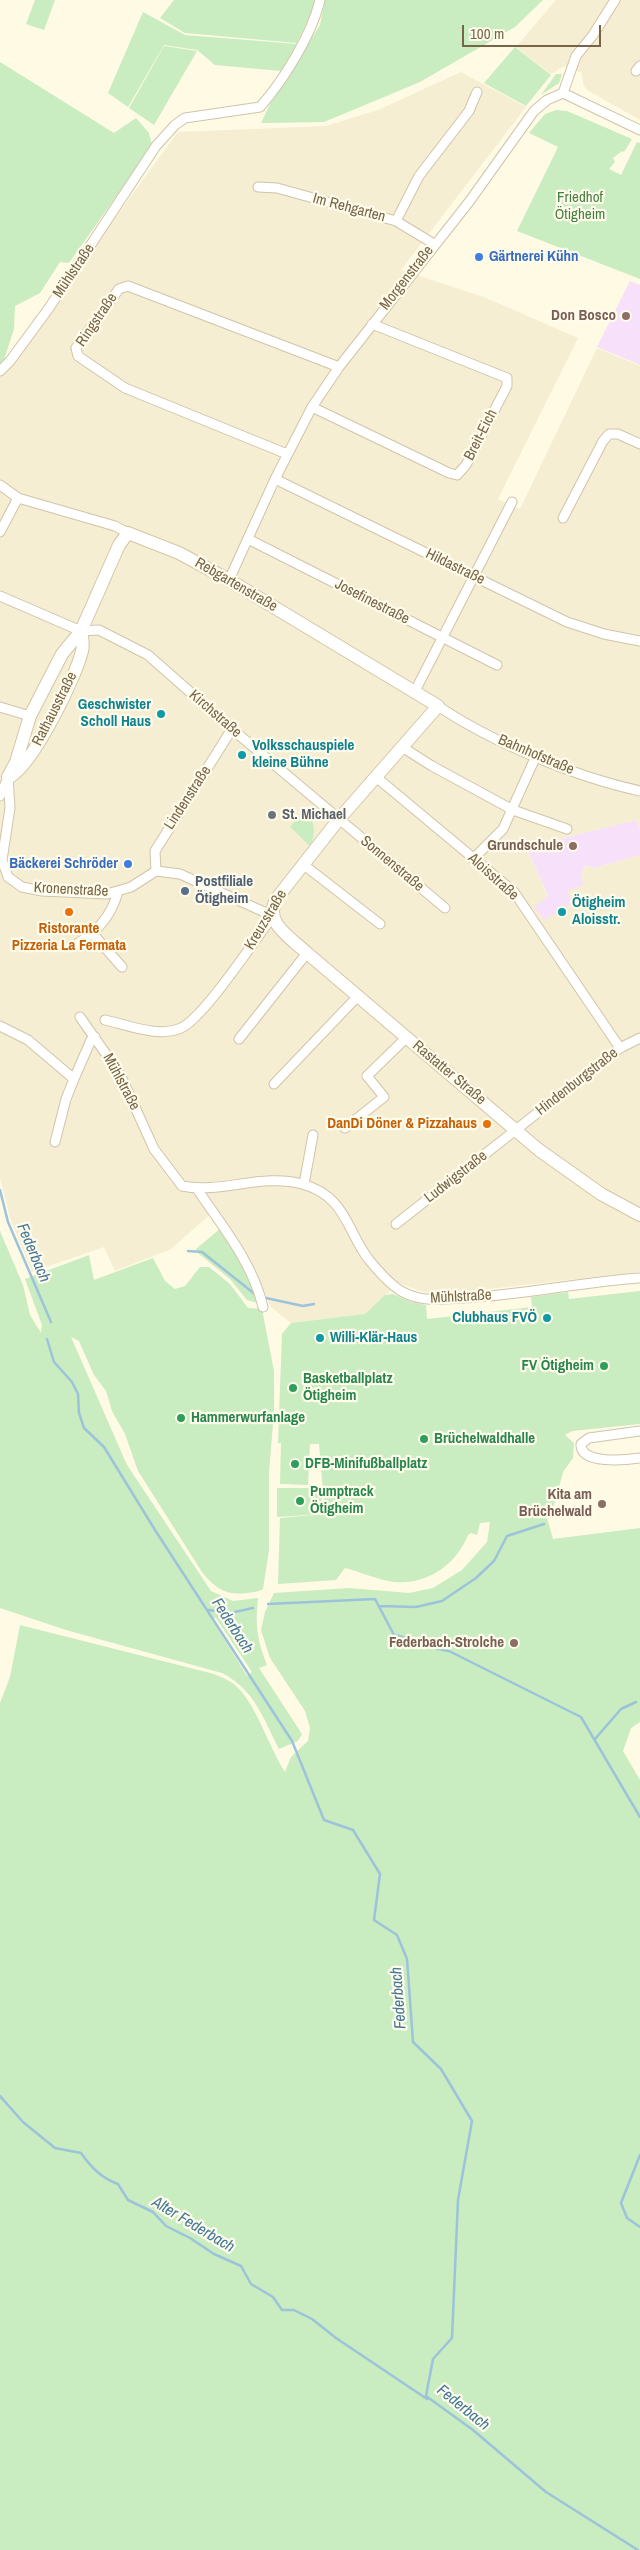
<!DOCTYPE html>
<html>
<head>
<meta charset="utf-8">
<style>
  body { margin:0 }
  #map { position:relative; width:640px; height:2550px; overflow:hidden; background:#fefae4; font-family:"Archivo Narrow",sans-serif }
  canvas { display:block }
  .scale { position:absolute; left:462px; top:25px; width:139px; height:22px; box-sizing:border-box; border:2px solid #786548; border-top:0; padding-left:6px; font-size:15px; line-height:18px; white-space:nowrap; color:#786548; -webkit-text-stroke:4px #fffcec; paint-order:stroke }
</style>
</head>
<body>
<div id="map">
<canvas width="640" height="2550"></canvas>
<div class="scale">100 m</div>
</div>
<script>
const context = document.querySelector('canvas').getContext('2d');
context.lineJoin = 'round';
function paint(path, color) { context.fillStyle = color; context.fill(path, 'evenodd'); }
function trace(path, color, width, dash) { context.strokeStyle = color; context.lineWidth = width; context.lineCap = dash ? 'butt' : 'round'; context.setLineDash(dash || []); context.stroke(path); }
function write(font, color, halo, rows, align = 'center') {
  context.font = font + ' "Archivo Narrow",sans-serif'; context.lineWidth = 4.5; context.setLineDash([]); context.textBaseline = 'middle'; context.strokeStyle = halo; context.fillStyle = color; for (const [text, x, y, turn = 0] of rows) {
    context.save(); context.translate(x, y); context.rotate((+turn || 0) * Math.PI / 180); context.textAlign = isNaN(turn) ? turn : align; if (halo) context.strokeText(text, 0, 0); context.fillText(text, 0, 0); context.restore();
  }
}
const residential = new Path2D(`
  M556,0h84v120l-53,-30 -4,-6 -1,-11 -18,-7 -13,8 -35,-27z
  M461,72l65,35 -125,163 83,27 94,41 -80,161 22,10 77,-161 43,18v464l-3,-10 -111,27 22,50 19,-5 14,-16 4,-11 9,3 46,-13v417l-196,22 -21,-2 -24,-9 -34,31 -74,9 -20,-16 -27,-58 -29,-39 -44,39 -56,22 -11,-24 -72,25 -22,-54 -10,-41v-803l7,-3 47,-63 50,-75 74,-101 148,-6 52,-16z`);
const education = new Path2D(`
  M630,281l10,4v80l-43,-18z
  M637,820l3,10v25l-46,13 -9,-3 -4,11 2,9 -16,7 6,11 -29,17 -10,-13 14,-11 -22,-49z`);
const green = new Path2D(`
  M35,0h20l-11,30 -18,-6z
  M174,0h143l-20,43 -112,-10 -25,-15z
  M325,0h218l-28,27 -95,55 -96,40 -63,1 9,-19 50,-79z
  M143,12l42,23 112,9 -16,27 -66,-6 -18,-15 -33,-5 -36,62 -20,-14z
  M164,46l33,5 -43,74 -25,-17z
  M515,47l36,28 -25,31 -42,-23z
  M0,62l114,71 22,-15 13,15 3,13 -83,117 -9,-1 -20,31 -25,13 -1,23 -11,34 -3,1z
  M556,74h6l-3,9 -18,12z
  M556,110l11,1 65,28 -8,13 -2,-1 -9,7 2,4 -6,7 12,6 16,-33 3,1v136l-123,-48 41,-84 -29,-14 16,-19z
  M305,808c9,11 12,24 5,38l-20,-19z
  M221,1228l17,23 23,53 -14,-4 -17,-21 -32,-26 -2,-4z
  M0,1231l23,54 7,30 11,18 1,-8 -17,-46 64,-24 5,25 59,-22 12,23 10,8 10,-3 15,-19h9l21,17 18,24 14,1 12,62v41l-5,60v78l-6,39c-5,3 -10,3 -16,4 -21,3 -32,-5 -45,-21l-64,-101 -13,-37 -13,-23 -6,-20 -12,-16 -15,-34 -8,-4 56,128 84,126 22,10 25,-3c-3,26 -1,43 9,67l-8,3 43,66 -4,7 -19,8c-16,-31 -24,-59 -57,-76l-156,-43 -66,-22zM211,1618h5l36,54 -5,4z
  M640,1291v133l-68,7 -7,4 9,8 -1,15 -10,14 -12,45 -4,1 6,21 87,-11v194l-9,6 -8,23 17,29v770h-640v-847l10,-26 10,-52 194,49c7,3 15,6 21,11 21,18 34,63 50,87l6,-15 17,-16 2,-13 -5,-17 -35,-53 -9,-28 4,-18 9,-19 75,-5 60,5 24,-5 29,-18 25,-28 3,-20 -10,1 -3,12 -6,-2 -3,2c-12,30 -41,50 -74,47 -16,-2 -33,-10 -49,-14l-9,12 -58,4 2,-66 45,-4 -6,-70h-9l-2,41 -28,-1 1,-41h-3l4,-109 9,-11 74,-9 20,-19 8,-1 18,8 15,3 1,14 105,-12 -1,-10 37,-5 1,7z
  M277,1488h44l2,26 -46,3z`);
const stream = new Path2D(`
  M0,1190l8,32 43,100
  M188,1251l14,1 54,43
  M266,1298l37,8 11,-2
  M47,1339l7,23 18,20 6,12 1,19 5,15 20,19 51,83 137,211 32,79 29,10 27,44 -6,46 23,15 10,24 6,83 28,27 31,52 -14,79 -6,138 -19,21 -7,37 47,34 73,62 92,58
  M268,1604l107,-5 19,36c20,3 35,14 55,16l132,66 59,100
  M379,1606l37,1 26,-6 34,-23 18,-17 13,-25 37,-12
  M209,1610l21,3 23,-5
  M595,1739l26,-30 15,-7
  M0,2096l23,26 32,26 26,5c10,14 20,25 37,31l10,16 25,12 13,14 24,12 24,16 27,12 10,18 22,13 9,13h12l18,9 24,19 91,61
  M640,2155l-19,48 6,15 13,9`);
const street = new Path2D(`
  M636,71l4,-5
  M563,93l77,37
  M258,187l19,1 119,33 38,23
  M396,221l23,-45 50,-65 8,-19
  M0,371l10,-10 39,-53 107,-162 19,-21 10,-7 75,-11c24,-27 52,-73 60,-107
  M312,407l137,66 8,2 9,-10 41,-79v-8l-135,-54
  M287,454l-162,-66 -47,-32 -2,-8 43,-59 9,-3 211,81
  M275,479l292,143 37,12 36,7
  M0,485l18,13 97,28 13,7
  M563,518l40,-77 6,-7h9l22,10
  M0,532l18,-34
  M248,539l249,126
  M229,580l46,-101 37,-72 27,-40 130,-165 65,-91 13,-11 16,-7 13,-37 17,-21 22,-35
  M0,596l81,35 18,-1 49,25 84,74 213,179
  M415,691l97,-189
  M438,706c55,37 138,71 202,85
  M0,707l30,9
  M402,747l30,19 81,44 54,19
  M8,777l2,31 -8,52 6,17 14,10 20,4 65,3 24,-7 25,-16 24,3 91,41 -4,9c-16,22 -65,95 -86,104 -23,10 -53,-3 -76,-8
  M376,777l138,115 106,156
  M0,796l7,-16
  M473,859l30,-30 33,-73
  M304,865l76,59
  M156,871l-1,-20 77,-122
  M93,934l29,33
  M74,946c23,-15 36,-27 44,-54
  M80,1017l40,57 34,75 28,37c39,8 80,-13 120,-2 45,12 45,49 68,77 9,11 24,28 37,33 17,8 37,5 56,4 59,-3 118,-16 177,-20
  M0,1026l28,14 46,39 17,-39 4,-3
  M239,1039l68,-86
  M274,1084l83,-87
  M345,1128l39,-31 -17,-21 39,-38
  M55,1142l11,-43 8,-20
  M304,1184l9,-49
  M197,1189c25,37 56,74 66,118
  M396,1224l224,-176 20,-10
  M640,1431l-51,7 -8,6c-1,21 45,16 59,14`);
const secondary = new Path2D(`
  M11,776c23,-14 65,-99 71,-125 2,-7 0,-14 -1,-20
  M8,777l8,-15 14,-46 32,-62 19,-23 38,-86 9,-12 51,20 50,27 209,126 -99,113 -62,79c-15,24 14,40 30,55l232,197 62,44 39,21`);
const markers = [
  [479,257,5,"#3f7fe0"],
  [626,316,5,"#8d6e63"],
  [161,714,5,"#0f9aa8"],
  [242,755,5,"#0f9aa8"],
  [272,815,5,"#6b7280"],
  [573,846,5,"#8d6e63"],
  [128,864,5,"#3f7fe0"],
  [185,891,5,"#5c6f8a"],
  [69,912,5,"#e8710a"],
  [562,912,5,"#0f9aa8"],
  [487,1124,5,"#e8710a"],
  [547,1318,5,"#0f9aa8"],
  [320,1338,5,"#0f9aa8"],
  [604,1366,5,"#2e9e5b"],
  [293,1388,5,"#2e9e5b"],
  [181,1418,5,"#2e9e5b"],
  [424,1439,5,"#2e9e5b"],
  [295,1464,5,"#2e9e5b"],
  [300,1501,5,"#2e9e5b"],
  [602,1504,5,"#8d6e63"],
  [514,1643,5,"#8d6e63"]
];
const parkNames = [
  ["Friedhof",580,198],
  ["Ötigheim",580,215]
];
const streetNames = [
  ["Im Rehgarten",349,208,15],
  ["Mühlstraße",74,271,-56],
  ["Morgenstraße",407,278,-52],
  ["Ringstraße",97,320,-56],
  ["Breit-Eich",481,435,-63],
  ["Hildastraße",455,567,26],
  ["Rebgartenstraße",236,585,30],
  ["Josefinestraße",372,602,27],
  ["Rathausstraße",55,709,-63],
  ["Kirchstraße",215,714,41],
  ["Bahnhofstraße",536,755,23],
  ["Lindenstraße",188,798,-57],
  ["Sonnenstraße",392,864,40],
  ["Aloisstraße",493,877,42],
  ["Kronenstraße",71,890,3],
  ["Kreuzstraße",266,920,-59],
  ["Rastatter Straße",449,1073,40],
  ["Mühlstraße",121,1082,62],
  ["Hindenburgstraße",577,1082,-38],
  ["Ludwigstraße",456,1177,-38],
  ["Mühlstraße",461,1297,-3]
];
const shopNames = [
  ["Gärtnerei Kühn",489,257],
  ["Bäckerei Schröder",118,864,"right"]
];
const educationNames = [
  ["Don Bosco",616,316],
  ["Grundschule",563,846],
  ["Kita am",592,1495],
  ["Brüchelwald",592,1512],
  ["Federbach-Strolche",504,1643]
];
const cultureNames = [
  ["Geschwister",151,705,"right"],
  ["Scholl Haus",151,722,"right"],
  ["Volksschauspiele",252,746],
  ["kleine Bühne",252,763],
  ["Ötigheim",572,903],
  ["Aloisstr.",572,920],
  ["Clubhaus FVÖ",537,1318,"right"],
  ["Willi-Klär-Haus",330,1338]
];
const worshipNames = [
  ["St. Michael",282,815]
];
const serviceNames = [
  ["Postfiliale",195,882],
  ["Ötigheim",195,899]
];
const foodNames = [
  ["Ristorante",69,929],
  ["Pizzeria La Fermata",69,946],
  ["DanDi Döner & Pizzahaus",477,1124,"right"]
];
const leisureNames = [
  ["FV Ötigheim",594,1366,"right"],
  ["Basketballplatz",303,1379],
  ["Ötigheim",303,1396],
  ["Hammerwurfanlage",191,1418],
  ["Brüchelwaldhalle",434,1439],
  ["DFB-Minifußballplatz",305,1464],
  ["Pumptrack",310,1492],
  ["Ötigheim",310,1509]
];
const waterNames = [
  ["Federbach",33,1253,67],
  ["Federbach",232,1626,57],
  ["Federbach",399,1998,-94],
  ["Alter Federbach",193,2225,31],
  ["Federbach",463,2408,39]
];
paint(residential, '#f6eed2');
paint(education, '#f7e1fa');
paint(green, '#c9ecc1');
trace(stream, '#9dc3db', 2.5);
trace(street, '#d0c4aa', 11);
trace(secondary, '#d3c6a6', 14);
trace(street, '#fff', 9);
trace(secondary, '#fff', 12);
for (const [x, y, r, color] of markers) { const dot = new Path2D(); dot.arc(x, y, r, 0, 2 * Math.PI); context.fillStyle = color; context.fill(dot); trace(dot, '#fffcec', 2); }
write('15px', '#427f3f', '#fffcec', parkNames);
write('15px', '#786548', '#fffcec', streetNames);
write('bold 15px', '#366cbe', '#fffcec', shopNames, 'left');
write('bold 15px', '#785e54', '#fffcec', educationNames, 'right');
write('bold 15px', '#0d838f', '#fffcec', cultureNames, 'left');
write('bold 15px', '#5b616d', '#fffcec', worshipNames, 'left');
write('bold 15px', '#4e5e75', '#fffcec', serviceNames, 'left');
write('bold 15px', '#c56008', '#fffcec', foodNames);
write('bold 15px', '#27864d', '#fffcec', leisureNames, 'left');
write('italic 16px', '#45799c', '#fffcec', waterNames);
</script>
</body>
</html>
